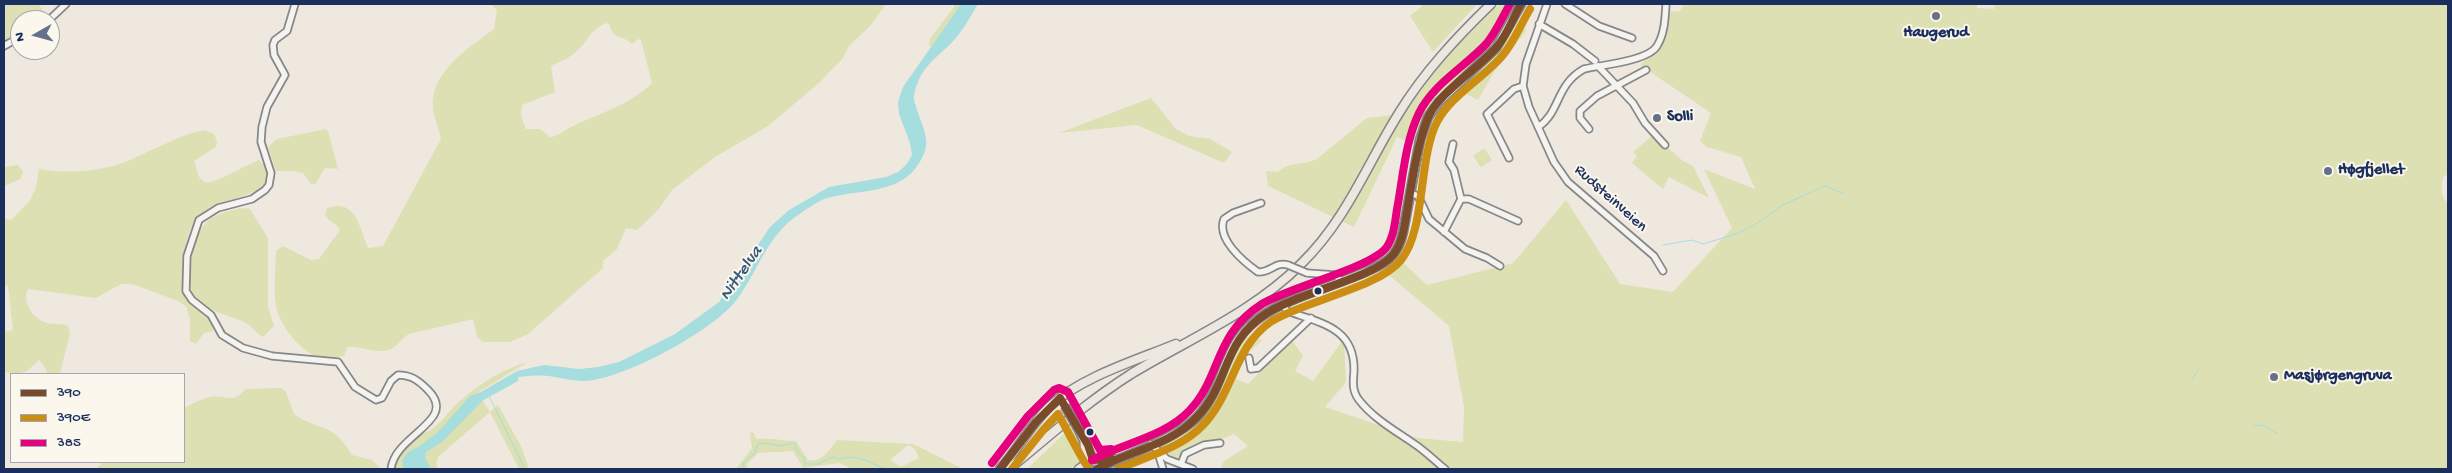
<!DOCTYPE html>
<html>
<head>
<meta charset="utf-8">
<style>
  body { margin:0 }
  #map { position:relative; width:2452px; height:473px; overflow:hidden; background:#efe8df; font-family:"Gochi Hand",sans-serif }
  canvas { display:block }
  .frame { position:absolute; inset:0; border:5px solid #1b2f5e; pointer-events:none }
  .legend { position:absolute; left:10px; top:373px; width:175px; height:90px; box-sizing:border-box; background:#fbf7ec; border:1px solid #a1a7b3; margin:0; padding:6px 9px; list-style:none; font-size:15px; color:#1b2f5e }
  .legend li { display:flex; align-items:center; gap:10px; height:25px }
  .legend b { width:25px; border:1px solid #a1a7b3 }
  .north { position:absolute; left:10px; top:10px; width:50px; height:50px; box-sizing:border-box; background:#fbf7ec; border:1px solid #a1a7b3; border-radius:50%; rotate:263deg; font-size:14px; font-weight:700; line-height:20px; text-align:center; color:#1b2f5e }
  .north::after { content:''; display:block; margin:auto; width:18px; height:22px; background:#65708b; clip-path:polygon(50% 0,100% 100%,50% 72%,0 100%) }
</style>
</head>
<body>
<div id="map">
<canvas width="2452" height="473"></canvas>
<div class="frame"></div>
<ul class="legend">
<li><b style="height:6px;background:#7a4b2a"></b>390</li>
<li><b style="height:6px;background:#cb8e13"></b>390E</li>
<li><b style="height:6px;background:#e5007d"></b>385</li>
</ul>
<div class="north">N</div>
</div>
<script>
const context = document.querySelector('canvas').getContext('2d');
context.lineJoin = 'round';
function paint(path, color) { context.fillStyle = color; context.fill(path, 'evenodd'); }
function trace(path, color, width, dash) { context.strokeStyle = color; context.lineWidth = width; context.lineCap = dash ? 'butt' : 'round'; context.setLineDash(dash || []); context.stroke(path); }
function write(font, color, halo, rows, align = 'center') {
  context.font = font + ' "Gochi Hand",sans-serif'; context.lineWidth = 4; context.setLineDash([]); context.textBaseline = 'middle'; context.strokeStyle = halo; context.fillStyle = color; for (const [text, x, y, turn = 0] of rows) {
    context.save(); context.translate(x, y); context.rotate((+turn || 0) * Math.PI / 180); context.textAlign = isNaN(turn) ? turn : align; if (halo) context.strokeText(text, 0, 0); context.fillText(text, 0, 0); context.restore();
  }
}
const green = new Path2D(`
  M4,4l35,1 3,4 -1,11h-21v15l-16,8z
  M490,4h396l-15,21 -22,21 -6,12 -23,24 -52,44 -53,31 -43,33 -14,20 -21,20 -11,-2 -9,21 -14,12v7l-75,66 -18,8h-28l-5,-6 -4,-17 -64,15c-6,3 -9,9 -15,13 -14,10 -32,-2 -47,0l-3,9c-8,2 -26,2 -33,-2 -15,-9 -33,-32 -35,-49 -3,-18 0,-37 0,-54l7,-5 28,14 8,-1 21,-29c-4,-7 -11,-8 -15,-15l2,-7c29,-10 32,19 41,40l15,-2 58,-107c-2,-10 -7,-21 -8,-30 -4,-37 36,-61 61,-80l3,-19zM606,23l3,1c4,17 13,10 23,20l6,-5 3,1 11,43c-23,23 -53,30 -81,44 -7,3 -13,10 -21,10l-10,-8h-14l-5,-13 1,-11 33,-13 -4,-26c10,-5 19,-8 27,-16 10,-10 14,-21 28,-27z
  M956,4h5l-30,43 -2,-3 1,-5z
  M1421,4h56l-44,48 -23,-36 12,-10z
  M1499,4h23l-4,16 8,11 -32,41 -16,28 -12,-6 -51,50 -18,-7 -43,90 -86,-41 -2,-15 12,1c16,-13 22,-5 39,-13l50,-41 36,-4 41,-54z
  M1684,4h293v4l17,1v-5h454v170l-5,3c-2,11 -3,18 5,27v265h-1227l2,-7 25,-16 -14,-12 -58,24 -17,-11c9,-4 20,-8 28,-14 32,-23 36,-67 58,-97l18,4 -18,15 -9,24 12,5 43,-45 12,17 -8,15 18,10 31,-42 2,43 -21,25 92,31 46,4 1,-35 -15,-81 -61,-52 12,-14 27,25 86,-22 53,-63 54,84 53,8 59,-64 -28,-59 51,20 -14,-32 -34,-10 -7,-6 11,-28 -71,-48c21,-21 24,-25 30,-54l9,1z
  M1151,98l25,31 13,7 21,3 22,13 -8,11 -87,-38 -78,8z
  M326,129l2,2 10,38 -13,-1 -9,15 -4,2 -9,-12 -9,-2h-18l-8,-24 9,-8z
  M204,130l10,4 3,7 -1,6 -22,14 5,16 7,6c14,-2 38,-17 53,-23 33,31 -30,38 -47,46 -4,2 -9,6 -12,9 -12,11 -15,31 -16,46 0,11 -2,25 4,35 6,10 18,18 26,28l-1,7 -9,2 -8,11 -6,-3v-22l-4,-13 -8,-5 -46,-17h-11l-25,14 -68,-9c-6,12 3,27 16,33 7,3 16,1 24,4l2,7 -10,41h-13l-1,-5 -7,-9 -12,11 -9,3 -14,-2v-40l9,-2 -5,-44 -4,-1v-66l7,1 18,-18 7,-14 3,-19c29,5 61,3 89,-8 26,-11 48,-25 76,-31z
  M1653,135l30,26 10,5 16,32 -40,-21 -6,12 -31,-26 5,-7 -4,-4z
  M1484,148l8,12 -11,7 -8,-11z
  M18,165l5,7 -3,7 -16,7v-19z
  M242,208l8,1 18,29v69l6,19 -11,11c-6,-3 -9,-9 -14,-12 -19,-13 -42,-9 -56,-32 -5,-8 -4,-20 -2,-30 4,-35 15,-49 51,-55z
  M528,362l-51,31 13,19 8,-7 24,43 7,21h-10l-29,-57 -52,45 -2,7 2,5h-44l4,-14 20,-21c19,-1 28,-22 42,-33 18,-16 44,-33 68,-39z
  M281,388l5,4 8,22c27,19 37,6 58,41l20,5 9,9h-285l7,-7h81v-54c8,-4 16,-9 26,-11 17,-3 23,8 35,-8z
  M1071,427c10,16 13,24 6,42h-50z
  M750,432l4,1 2,6c13,-2 26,2 40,2l12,19c15,3 21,-10 29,-20l76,4 50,25h-111l-13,-6 -36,5 -10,-17 -35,2 -10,10 -2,6h-10l16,-21zM908,445l7,4 4,9 -18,9 -11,-7z`);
const water = new Path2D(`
  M961,4h17c-7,11 -14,25 -23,35 -19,21 -34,25 -41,56 -1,5 2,10 3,15 9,26 16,35 -2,59 -20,25 -59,21 -88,29 -9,3 -20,11 -29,17 -32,21 -41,60 -64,88 -24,29 -115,79 -152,78 -11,0 -23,-4 -34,-5 -10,-1 -20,0 -30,1v4l-36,20 -40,41 -16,10 -1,6 6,11h-27l-2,-8 6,-9 12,-6 19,-15 31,-35 11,-4 36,-21 27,-6 35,4 19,-2 21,-5 56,-28 44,-32 51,-75 19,-17 40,-23 57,-10 12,-5 8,-7 6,-10 -2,-12 -11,-29 -1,-12 5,-15z`);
const stream = new Path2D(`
  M1663,245l29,-5 11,4 33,-10 17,-8 30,-21 42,-19 19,8
  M2192,380l6,-10
  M489,396l36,73
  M2254,426l9,-1 15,9
  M743,469v-6l12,-10 3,-9 7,-1 14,3 15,-3 5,11 5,4 1,6h13l15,-7 7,2 11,-2 14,3 20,9`);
const minor = new Path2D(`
  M295,4l-8,27 -12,9 -2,5 1,10 11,20 -18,32 -5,20 -1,15 10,31 -2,12 -4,5 -13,9 -34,9 -19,12 -12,36 -1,35 6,9 19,15 11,20 21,13 29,8 66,6 17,25 21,13 6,-2 9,-17 7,-6c14,0 21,6 30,15 31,31 -33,44 -37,79
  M1547,4l-21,60 -3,22 6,21 25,55 14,20 86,74 9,15
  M1565,4l34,22 33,12
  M49,20l17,-16
  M1539,24l34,20 22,17
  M4,46l16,-9
  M1598,66l35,37 12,20 20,22
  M1538,127c23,-15 17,-42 46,-58 18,-4 64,-8 73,-23 8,-13 8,-28 9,-42
  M1589,129l-9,-11v-7l17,-15 49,-26
  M1509,158l-22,-44 27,-25 9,-3
  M1410,193l8,3 11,23 36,30 22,9 13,8
  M1461,199h8l49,22
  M1261,203l-28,10 -9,6c-8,20 20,43 34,53 12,1 18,-11 30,-7
  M1444,232l17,-33 -7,-29 -5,-8 4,-18
  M1307,273l29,2 5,7
  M1283,305l4,6c33,12 68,16 67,60 -1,11 -2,20 5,29 14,18 35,30 54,43 11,7 21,17 32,26
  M1249,358l2,11 7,-1 53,-50
  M1151,444l16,15 26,10
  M1158,453l5,16
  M1181,464l4,-10 19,-9 16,-2`);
const major = new Path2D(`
  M1078,428l15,32
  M1084,442l1,20
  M1094,461l20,-2
  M1097,468c27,-11 85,-32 103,-54 28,-34 21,-73 65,-100 27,-17 61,-26 90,-38 12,-5 25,-9 34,-17 8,-7 12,-17 14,-27l17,-92 8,-23 11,-15 57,-54 25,-44`);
const highway = new Path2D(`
  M1000,469c18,-19 30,-44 50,-63 31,-29 87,-46 126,-62
  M1009,469c40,-33 78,-67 122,-95 58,-35 121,-61 170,-110 46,-45 65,-98 98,-151 25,-41 58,-76 92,-109
  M1079,469l5,-3`);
const minorBridge = new Path2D(`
  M1288,265l19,8`);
const majorBridge = new Path2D(`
  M1065,406l13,22`);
const bus1 = new Path2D(`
  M1000,469l36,-47 24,-24 28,47 5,15 19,-1
  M1097,469c32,-18 74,-24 100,-52 32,-33 25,-76 70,-104 30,-20 107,-35 126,-58 11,-14 12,-34 15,-50 5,-29 9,-58 19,-85 9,-25 49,-50 67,-70 12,-12 19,-32 27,-46`);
const bus2 = new Path2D(`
  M1012,469l32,-40 14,-15c5,8 28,53 31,55
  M1118,469c30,-13 64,-21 86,-45 30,-32 30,-78 68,-103 33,-20 108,-34 129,-61 25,-31 17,-101 36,-138 14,-27 47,-44 66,-67 11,-13 18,-31 27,-46`);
const bus3 = new Path2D(`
  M1092,460c31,-17 72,-23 97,-49 33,-34 24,-76 73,-107 28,-17 108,-36 124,-56 8,-11 9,-26 11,-39 6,-31 8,-67 22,-96 14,-29 47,-47 68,-70 9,-11 16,-27 23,-39
  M992,463l36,-47 26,-26 5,-2 9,4 32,58 11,-1`);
const markers = [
  [1936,16,5,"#65708b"],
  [1657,118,5,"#65708b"],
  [2328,171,5,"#65708b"],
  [1318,291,4.5,"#1b2f5e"],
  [2274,377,5,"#65708b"],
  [1090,432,4.5,"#1b2f5e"]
];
const poiNames = [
  ["Haugerud",1936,34,"center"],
  ["Solli",1667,118],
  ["Høgfjellet",2338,171],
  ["Masjørgengruva",2284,377]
];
const streetNames = [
  ["Rudsteinveien",1610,199,42]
];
const waterNames = [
  ["Nittelva",742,274,-55]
];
paint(green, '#dce0b2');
paint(water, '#a6ddde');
trace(stream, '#a6ddde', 1);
trace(minor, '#86878c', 9);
trace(major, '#86878c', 11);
trace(highway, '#86878c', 11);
trace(minor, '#f5f3ee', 5.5);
trace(major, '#ede8df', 7);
trace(highway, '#ede8df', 8);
trace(minorBridge, '#86878c', 9, []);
trace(majorBridge, '#86878c', 11, []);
trace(minorBridge, '#f5f3ee', 5.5);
trace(majorBridge, '#ede8df', 7);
trace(bus1, '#7a4b2a', 8);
trace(bus2, '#cb8e13', 8);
trace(bus3, '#e5007d', 8);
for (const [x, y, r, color] of markers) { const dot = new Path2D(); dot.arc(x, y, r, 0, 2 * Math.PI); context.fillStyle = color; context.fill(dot); trace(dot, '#fbf7ec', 2); }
write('bold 16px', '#1b2f5e', '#fbf7ec', poiNames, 'left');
write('16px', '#1b2f5e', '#fbf7ec', streetNames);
write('italic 18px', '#36597e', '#fbf7ec', waterNames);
</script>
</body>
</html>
